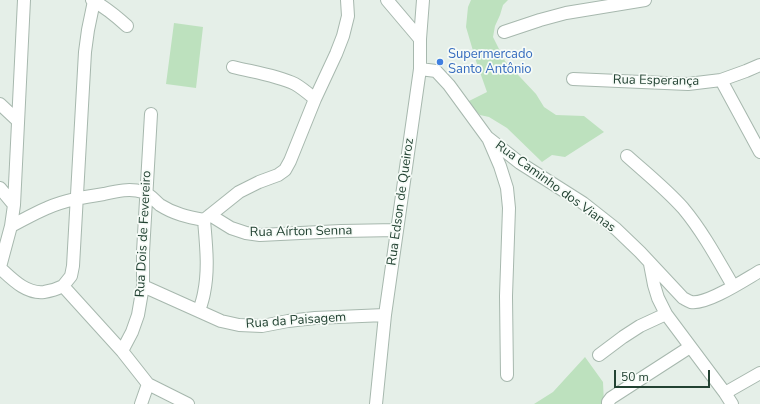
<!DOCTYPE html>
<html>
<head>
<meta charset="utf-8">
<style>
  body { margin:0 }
  #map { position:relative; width:760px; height:404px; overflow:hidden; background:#e5efe8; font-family:"Nunito Sans",sans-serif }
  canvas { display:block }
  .scale { position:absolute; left:614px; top:370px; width:96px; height:18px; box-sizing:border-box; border:2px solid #224232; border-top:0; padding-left:5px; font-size:12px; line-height:14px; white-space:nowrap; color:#224232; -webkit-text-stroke:3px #f6fbf7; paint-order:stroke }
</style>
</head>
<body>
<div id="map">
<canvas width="760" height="404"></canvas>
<div class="scale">50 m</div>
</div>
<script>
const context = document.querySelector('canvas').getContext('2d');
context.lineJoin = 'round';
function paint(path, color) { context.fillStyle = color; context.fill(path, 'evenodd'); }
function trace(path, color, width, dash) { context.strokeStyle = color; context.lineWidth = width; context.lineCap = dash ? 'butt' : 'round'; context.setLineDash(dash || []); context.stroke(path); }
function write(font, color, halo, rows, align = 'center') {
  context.font = font + ' "Nunito Sans",sans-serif'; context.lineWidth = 3.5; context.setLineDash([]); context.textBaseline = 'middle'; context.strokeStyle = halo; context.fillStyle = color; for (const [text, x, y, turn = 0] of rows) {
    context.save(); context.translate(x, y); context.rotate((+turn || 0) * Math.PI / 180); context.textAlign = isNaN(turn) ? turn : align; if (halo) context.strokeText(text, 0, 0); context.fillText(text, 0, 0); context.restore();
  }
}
const green = new Path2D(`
  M471,0h37l-5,5 -3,10 -5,11 -2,11 12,24 31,33 8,13 12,8 28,1 20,16 -39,25 -13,-2 -10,7 -35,-34 -18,-11 -9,-2 -13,-13 20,-10 -11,-31 -10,-34 2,-20z
  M174,23l29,4 -7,61 -30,-4z
  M585,357l18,25 1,22h-70l19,-12z`);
const minor = new Path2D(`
  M92,0c13,7 24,16 35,26
  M387,0l33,39
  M504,32l36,-12 26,-7 79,-13
  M233,67c20,5 43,8 62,17 7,4 14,10 20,15
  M420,69l16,2 13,14 38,52 33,26 63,40 33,26 24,23 43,46c2,1 5,3 8,4 16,3 55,-23 69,-31
  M573,79l115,5 33,-4 25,-9 14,-6
  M721,80l39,72
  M0,104l18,17
  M488,138l12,28 7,22 2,20 -3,88 1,79
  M627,156c19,17 39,33 56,52 20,24 35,52 50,78
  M0,188l14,17
  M210,215l21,13 15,5 14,2 81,-4 56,-1
  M11,226c12,-6 24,-13 36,-18 18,-8 37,-11 57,-14 13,-3 26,-6 39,-2 7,2 12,9 17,13 14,9 28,12 44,15l35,-28 20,-10 19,-7 7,-5 5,-9 25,-62 21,-45 7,-18 5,-20 -1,-16
  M650,264l4,21 4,13 8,16 59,79 7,11
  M0,267l11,-41 3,-21 10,-205
  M0,268c12,11 26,26 44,24 7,-1 13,-3 19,-6
  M63,286l8,-10 2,-10 12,-214 3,-22 6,-29
  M63,286l59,65 26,33 40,20
  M143,286l78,35 18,4 23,1 26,-5 27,-3 70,-3
  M199,311c2,-6 4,-12 5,-18 5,-24 2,-49 0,-73
  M122,351l10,-19 6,-17 5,-29v-34l8,-138
  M599,355l24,-18 17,-11 26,-12
  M725,393l35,-20
  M141,404l7,-20
  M376,404l9,-89 35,-246v-30l3,-39
  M608,404v-2l3,-4 79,-51`);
const markers = [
  [440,62,4,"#3f7fe0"]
];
const shopNames = [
  ["Supermercado",448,55],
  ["Santo Antônio",448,70]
];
const streetNames = [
  ["Rua Esperança",656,81,1],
  ["Rua Caminho dos Vianas",555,187,36],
  ["Rua Edson de Queiroz",401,202,-82],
  ["Rua Aírton Senna",301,232,-1],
  ["Rua Dois de Fevereiro",144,234,-87],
  ["Rua da Paisagem",296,321,-4]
];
paint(green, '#bde1be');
trace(minor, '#a7b8ae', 14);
trace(minor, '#fff', 12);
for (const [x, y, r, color] of markers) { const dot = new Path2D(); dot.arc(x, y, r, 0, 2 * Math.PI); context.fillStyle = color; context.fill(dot); trace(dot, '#f6fbf7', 1.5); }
write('13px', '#366cbe', '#f6fbf7', shopNames, 'left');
write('13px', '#224232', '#f6fbf7', streetNames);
</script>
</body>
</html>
